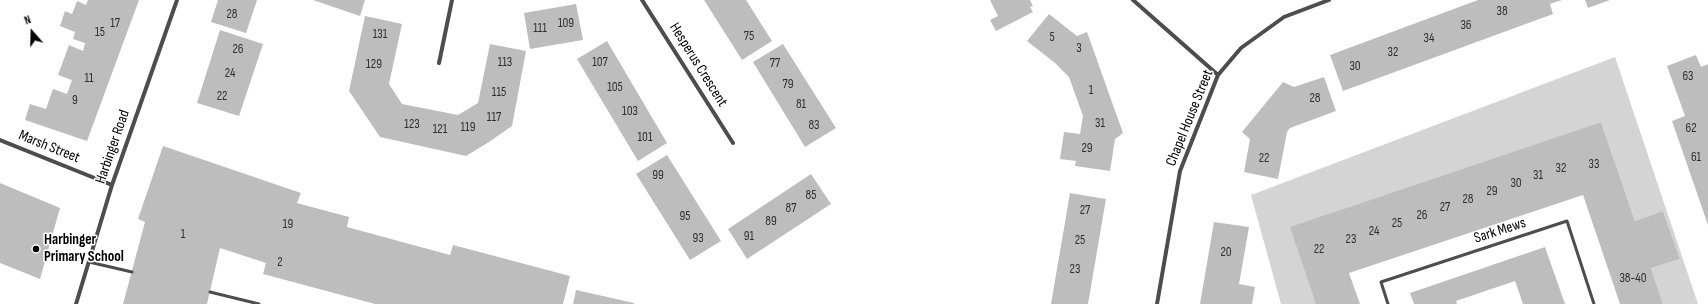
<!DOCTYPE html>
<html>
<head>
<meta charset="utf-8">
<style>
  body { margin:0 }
  #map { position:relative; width:1708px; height:304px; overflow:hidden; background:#fff; font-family:"Sofia Sans Condensed",sans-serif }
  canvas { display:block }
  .north { position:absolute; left:12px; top:12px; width:40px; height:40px; -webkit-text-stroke:3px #fff; paint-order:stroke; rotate:340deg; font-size:11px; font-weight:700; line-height:16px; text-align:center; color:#000 }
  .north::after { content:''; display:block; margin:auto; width:14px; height:18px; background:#000; clip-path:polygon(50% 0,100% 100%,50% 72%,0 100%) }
</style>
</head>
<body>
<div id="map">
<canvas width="1708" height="304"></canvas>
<div class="north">N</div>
</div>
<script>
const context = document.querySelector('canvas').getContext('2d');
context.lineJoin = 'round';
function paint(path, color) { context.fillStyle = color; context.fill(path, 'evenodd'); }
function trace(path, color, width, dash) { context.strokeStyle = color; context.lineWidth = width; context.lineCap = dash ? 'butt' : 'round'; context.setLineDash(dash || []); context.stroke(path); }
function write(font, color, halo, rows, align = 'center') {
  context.font = font + ' "Sofia Sans Condensed",sans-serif'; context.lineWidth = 3; context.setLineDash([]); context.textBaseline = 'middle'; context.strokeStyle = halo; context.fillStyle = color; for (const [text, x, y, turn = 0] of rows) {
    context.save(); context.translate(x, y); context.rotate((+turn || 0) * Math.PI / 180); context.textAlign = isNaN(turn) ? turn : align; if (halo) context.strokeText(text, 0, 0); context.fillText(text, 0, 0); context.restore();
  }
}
const green = new Path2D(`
  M1615,57l83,247h-35l-12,-36 29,-9 -17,-48 -28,10 -34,-99 -272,92 -13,90h-35l-30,-109z`);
const building = new Path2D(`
  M88,0h51l-52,141 -62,-21 5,-16 16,5 7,-20 14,5 5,-14 -14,-5 11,-30 14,6 2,-8 -12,-4 2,-7 -15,-6 5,-15 7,3 5,-13 9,4z
  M218,0h39l-11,33 -35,-11z
  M313,0h52l-5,16z
  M704,0h42l26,41 -30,19z
  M990,0h40l3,6 -3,1 3,5 -37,19 -6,-11 8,-4z
  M1478,0h84l-12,4 3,10 -210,77 -13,-36z
  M1585,0h25l-22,8z
  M576,4l7,36 -53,9 -6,-36z
  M1049,14l28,22 10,-4 36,101 -8,6 -5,32 -35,-5 1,-5 -16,-2 4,-27 16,2 3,-18 -14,-39 -14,-14 -28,-22z
  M365,16l37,8 -13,60 13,20 56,11 20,-12 12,-59 36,7 -14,75 -23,16 -23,14 -86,-19 -31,-46z
  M220,30l43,14 -24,72 -42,-13z
  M607,41l60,102 -29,18 -61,-102z
  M783,44l53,84 -31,19 -52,-85z
  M1696,55l5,12 7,-3v161l-36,-104 13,-5 -18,-50z
  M1324,77l12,34 -46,17 -3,4 -9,47 -34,-7 6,-33 -8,-7 41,-50 11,5z
  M1601,122l34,99 28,-10 17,48 -29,9 12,36h-43l-37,-109 -234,78 11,31h-44l-26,-77z
  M163,146l138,47 -4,10 52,14 -2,10 103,28 3,-10 117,31 -7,28h-188l-112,-30 3,-11 -46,-15 -13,56h-84l22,-82 -7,-3z
  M667,155l54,86 -31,19 -54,-86z
  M811,174l20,30 -84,55 -19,-30z
  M0,183l60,25 -20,71 -40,-16z
  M1070,193l36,6 -18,105h-37z
  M1214,222l35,5 -10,57 16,3 -3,17h-52z
  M1545,247l20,57h-42l-8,-23 -59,20 1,3h-43l-4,-11z
  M576,290l58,13v1h-61z`);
const lane = new Path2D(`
  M89,262l43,10
  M210,292l49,12
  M1388,304l-7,-22 186,-61 27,83`);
const street = new Path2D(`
  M642,0l91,143
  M1133,0l85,75
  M439,63l13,-63
  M0,140l112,45
  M76,304l36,-119 65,-185
  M1157,304l23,-133 38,-96 23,-27 43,-31 45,-17`);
const markers = [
  [36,249,4,"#000"]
];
const numberNames = [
  ["38",1502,12],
  ["28",232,15],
  ["17",115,24],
  ["109",566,24],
  ["36",1466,26],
  ["111",540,29],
  ["15",100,33],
  ["131",380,35],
  ["75",749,37],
  ["5",1052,38],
  ["34",1429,39],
  ["3",1079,49],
  ["26",238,50],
  ["32",1393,53],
  ["113",505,63],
  ["107",600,63],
  ["77",775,64],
  ["129",374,65],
  ["30",1355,67],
  ["24",230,74],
  ["63",1688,77],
  ["11",89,79],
  ["79",788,85],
  ["105",615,88],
  ["1",1091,91],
  ["115",499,93],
  ["22",222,97],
  ["28",1315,99],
  ["9",75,101],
  ["81",801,105],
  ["103",630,112],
  ["117",494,118],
  ["31",1100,124],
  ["123",412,125],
  ["83",814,126],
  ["119",468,128],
  ["62",1691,129],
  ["121",440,130],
  ["101",645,138],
  ["29",1087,149],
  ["61",1696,158],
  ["22",1264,159],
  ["33",1594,165],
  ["32",1561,169],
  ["99",658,176],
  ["31",1538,176],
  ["30",1516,184],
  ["29",1492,192],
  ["85",811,196],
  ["28",1468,200],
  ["27",1445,208],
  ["87",791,209],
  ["27",1085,211],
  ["26",1422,216],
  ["95",685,217],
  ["89",771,222],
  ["25",1397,224],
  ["19",288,225],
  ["24",1374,232],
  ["1",183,235],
  ["91",749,237],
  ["93",698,239],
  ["23",1351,240],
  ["25",1080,241],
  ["22",1319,250],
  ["20",1226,253],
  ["2",280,263],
  ["23",1075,270],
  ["38-40",1633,279]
];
const streetNames = [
  ["Hesperus Crescent",698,65,58],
  ["Chapel House Street",1190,118,-68],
  ["Marsh Street",49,147,22],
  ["Harbinger Road",113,147,-71],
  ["Sark Mews",1500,231,-18]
];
const poiNames = [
  ["Harbinger",44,240],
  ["Primary School",44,257]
];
paint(green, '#d4d4d4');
paint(building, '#bdbdbd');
trace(lane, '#4d4d4d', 3);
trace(street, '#4d4d4d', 4);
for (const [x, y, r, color] of markers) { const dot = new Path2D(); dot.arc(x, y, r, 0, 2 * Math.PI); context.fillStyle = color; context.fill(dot); trace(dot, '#fff', 1.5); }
write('13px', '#2f2f2f', null, numberNames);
write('15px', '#000', '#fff', streetNames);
write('bold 15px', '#000', '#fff', poiNames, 'left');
</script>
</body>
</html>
